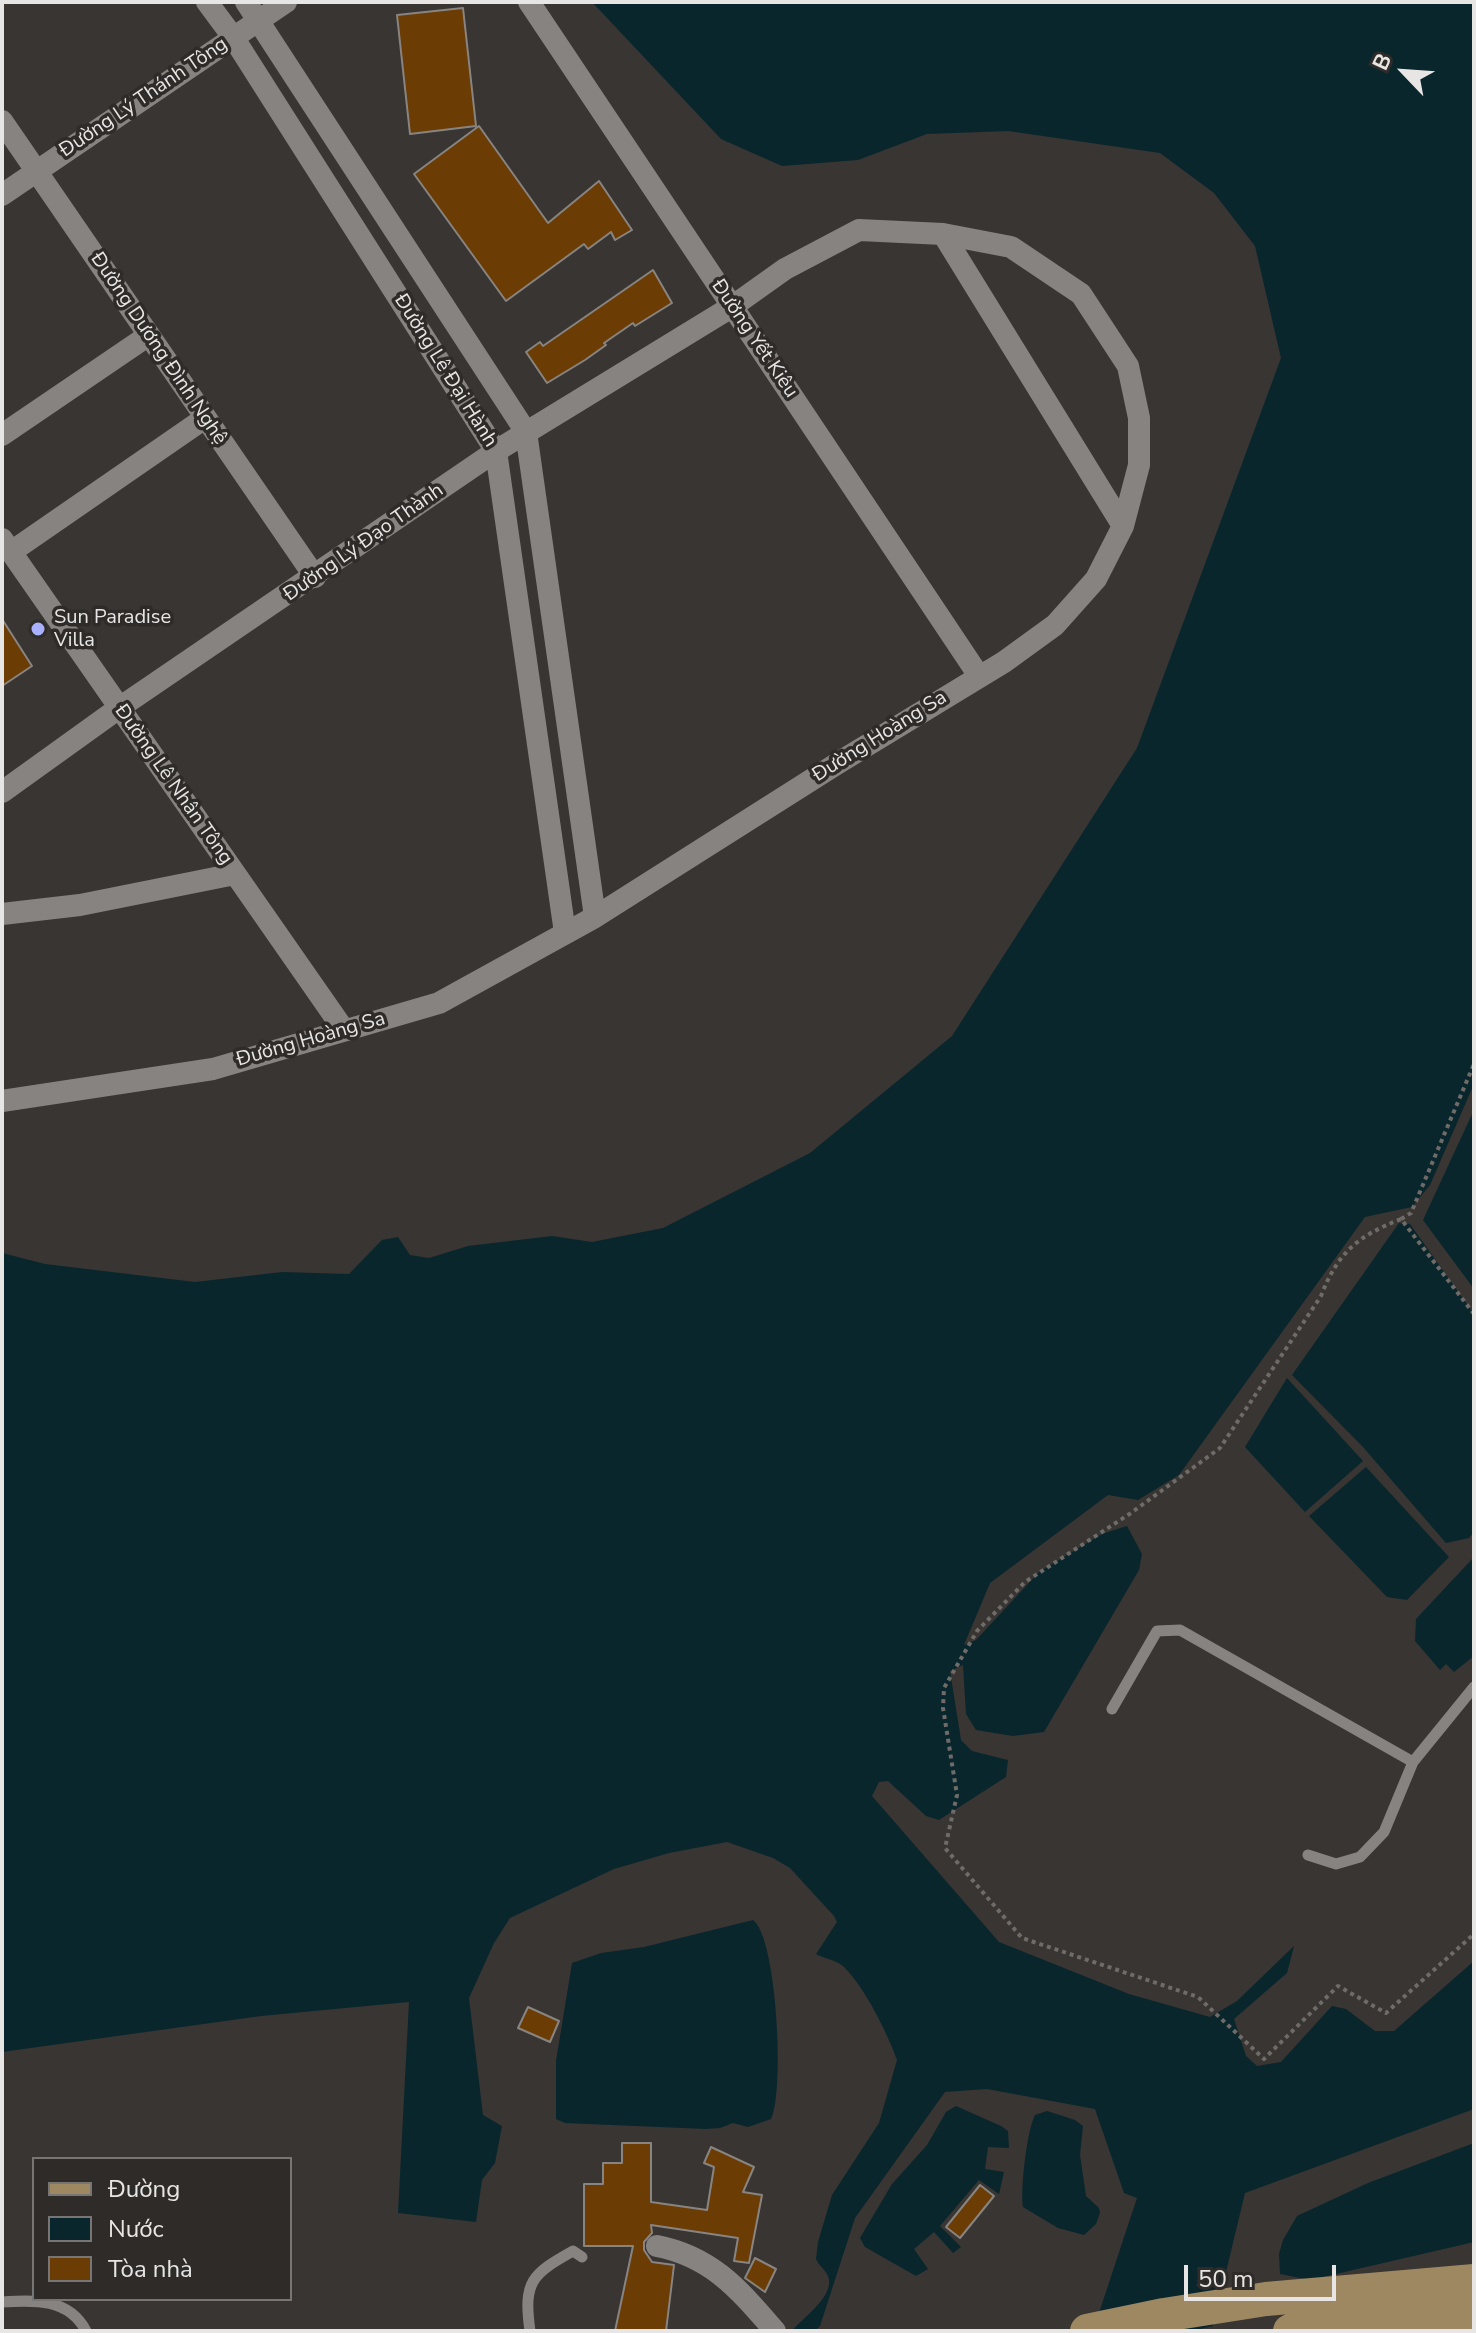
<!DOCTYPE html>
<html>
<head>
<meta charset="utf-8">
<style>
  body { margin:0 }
  #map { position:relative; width:1476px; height:2333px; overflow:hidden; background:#383532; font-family:"Nunito Sans",sans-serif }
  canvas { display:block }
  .frame { position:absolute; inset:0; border:4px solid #e8e6e4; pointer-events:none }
  .legend { position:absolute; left:32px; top:2157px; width:260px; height:144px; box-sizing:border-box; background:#2e2b29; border:2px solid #787674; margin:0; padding:10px 14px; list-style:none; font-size:24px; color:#e8e6e4 }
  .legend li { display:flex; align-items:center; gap:16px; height:40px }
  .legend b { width:40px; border:2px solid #787674 }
  .north { position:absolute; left:1364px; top:32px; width:80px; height:80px; -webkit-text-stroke:6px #2e2b29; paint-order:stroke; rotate:295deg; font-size:22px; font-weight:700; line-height:32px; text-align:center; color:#e8e6e4 }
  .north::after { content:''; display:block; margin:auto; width:28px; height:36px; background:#e8e6e4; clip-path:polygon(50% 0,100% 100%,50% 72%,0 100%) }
  .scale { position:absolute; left:1184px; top:2265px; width:152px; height:36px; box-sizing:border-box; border:4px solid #e8e6e4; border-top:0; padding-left:10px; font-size:24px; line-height:28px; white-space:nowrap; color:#e8e6e4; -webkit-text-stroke:6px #2e2b29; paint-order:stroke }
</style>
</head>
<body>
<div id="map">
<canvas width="1476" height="2333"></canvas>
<div class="frame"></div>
<ul class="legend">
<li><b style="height:10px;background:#9d8861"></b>Đường</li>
<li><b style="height:22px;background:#09262d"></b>Nước</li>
<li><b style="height:22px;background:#6b3c04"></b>Tòa nhà</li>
</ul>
<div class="north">B</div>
<div class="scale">50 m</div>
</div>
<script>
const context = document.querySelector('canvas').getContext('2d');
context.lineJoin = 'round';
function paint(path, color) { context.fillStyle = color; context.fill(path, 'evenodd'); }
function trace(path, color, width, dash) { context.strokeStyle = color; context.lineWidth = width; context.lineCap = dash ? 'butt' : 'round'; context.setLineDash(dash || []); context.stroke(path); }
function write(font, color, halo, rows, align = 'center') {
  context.font = font + ' "Nunito Sans",sans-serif'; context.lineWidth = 7; context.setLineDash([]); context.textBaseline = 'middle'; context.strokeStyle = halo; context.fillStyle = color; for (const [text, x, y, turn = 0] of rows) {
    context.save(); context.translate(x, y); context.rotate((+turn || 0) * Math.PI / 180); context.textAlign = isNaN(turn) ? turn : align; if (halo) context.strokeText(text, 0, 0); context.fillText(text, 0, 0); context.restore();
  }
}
const water = new Path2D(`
  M592,2h882v1082l-44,101 -18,22 -47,10 -186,258 -41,25 -30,-5 -118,88 -26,62 12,-5 63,-68 63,-38 25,-8 15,28 -3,16 -95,162 -31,4 -37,-6 -10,-16 -3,-49 -13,6 11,69 11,11 36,9 -2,17 -67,43 -13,-4 -38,-35 -9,1 -7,14 127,146 130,52 81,23 27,-16 57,-55 -7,27 -53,46 12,37 11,10 24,-4 51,-56 14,3 29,22h19l80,-70v148l-229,84 -32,133 -22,5h-98l44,-133 -13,-5 -29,-84 -108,-20 -42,3 -90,126 -35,108 -5,5h-23c9,-12 44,-35 36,-55 -3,-7 -9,-10 -12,-17l2,-17 14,-47 47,-72 18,-63c-9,-26 -33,-74 -53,-93 -7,-7 -19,-8 -28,-13l21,-32 -3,-6 -44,-48 -17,-10 -46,-16 -58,11 -55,16 -104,49 -16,25 -25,55 14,117 19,11 -7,37 -13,17 -6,42 -78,-9 11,-211 -148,14 -259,36v-799l43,11 150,18 87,-10 67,2 33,-34 16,-3 12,18 19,3 39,-12 84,-10 40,6 71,-14 147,-75 142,-117 185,-288 144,-390 -26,-112 -41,-53 -54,-40 -152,-22 -81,3 -69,26 -76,6 -61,-27z
  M1474,1110v179l-51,-69z
  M1399,1223l11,1 64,90v218l-5,6 -23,5 -83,-96 -71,-72z
  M1287,1378l76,83 -58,51 -60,-65z
  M1366,1467l83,90 -42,43 -20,-3 -78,-81z
  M1474,1557v99l-20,16 -8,-8 -6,6 -25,-29 1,-22z
  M753,1920c24,17 32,173 18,199l-23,8 -15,-4 -13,5 -14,1 -141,-6 -9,-4v-58l16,-98 29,-10 43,-6z
  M956,2106l45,20 7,5 1,17 -21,-1 -3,22 19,3 -5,22 -20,-14 -39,46 21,21 -8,6 -19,-21 -20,17 14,20 -12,7 -51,-29 -5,-9 32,-54 35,-39 19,-33z
  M1047,2111l28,9 8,6 -3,29 6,41 13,12 1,5 -4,11 -12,11 -26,-7 -35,-21c-3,-17 4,-77 12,-92z
  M1474,2143v99l-164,38 -30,-6 -1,-20 4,-14 14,-24 71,-33z`);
const building = new Path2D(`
  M463,8l13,118 -66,8 -13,-119z
  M479,126l69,97 51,-42 33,49 -17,10 -4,-8 -23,17 -4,-5 -78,57 -92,-127z
  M653,270l19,33 -37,23 -2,-3 -29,20 2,2 -21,15 -38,23 -21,-31 14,-10 3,4z
  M2,619l30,47 -30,20z
  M528,2007l31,14 -9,21 -32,-14z
  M622,2143h29v59l56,8 7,-43 -10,-4 7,-16 43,20 -11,25 19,3 -13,68 -15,-2 4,-23 -87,-13 1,8 -8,9v8l8,12 22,3 -8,66h-51l18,-85h-49v-62h19v-21h19z
  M980,2185l14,11 -34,42 -14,-11z
  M755,2258l21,11 -11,23 -20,-14z`);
const path = new Path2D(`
  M1401,1219l10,-6 63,-149
  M1474,1314l-73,-95c-43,17 -63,33 -80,77l-101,152 -89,65 -106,69 -48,49 -33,57 -1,20 14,87 -12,53 77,90 176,59 66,62 74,-73 48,27 88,-79`);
const lane = new Path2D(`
  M1112,1709l45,-78 23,-1 233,132
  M1308,1855l28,9 24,-7 24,-25 29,-70 61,-75
  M2,2302c32,-2 67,-4 84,29
  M530,2331c-7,-50 2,-57 43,-80l9,6`);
const street = new Path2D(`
  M207,2l26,35 263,414 69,482
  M246,2l280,430 69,485
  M529,2l450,674
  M2,121l313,456
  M2,195l284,-193
  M943,234l180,292
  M2,435l147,-100
  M2,539l342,491
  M11,552l194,-134
  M2,792l117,-84 377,-257 237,-145 52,-37 74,-39 84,4 68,13 70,47 47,72 11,52v47l-16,61 -27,53 -41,46 -51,37 -166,101 -243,154 -156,86 -226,66 -211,32
  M2,914l78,-9 155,-31
  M657,2246c56,11 83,45 118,85`);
const primary = new Path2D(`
  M1087,2331l77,-16 102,-16 208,-18
  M1290,2331l184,-16`);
const markers = [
  [38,629,8,"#a8b0fc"]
];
const streetNames = [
  ["Đường Lý Thánh Tông",144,98,-34],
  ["Đường Yết Kiêu",754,339,56],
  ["Đường Dương Đình Nghệ",158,349,56],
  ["Đường Lê Đại Hành",445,371,58],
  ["Đường Lý Đạo Thành",364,543,-35],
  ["Đường Hoàng Sa",880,737,-32],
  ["Đường Lê Nhân Tông",173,785,55],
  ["Đường Hoàng Sa",311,1040,-16]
];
const poiNames = [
  ["Sun Paradise",54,618],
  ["Villa",54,641]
];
paint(water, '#09262d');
paint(building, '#6b3c04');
trace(building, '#888481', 2);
trace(path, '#6e6b68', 4, [4, 4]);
trace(lane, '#868380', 11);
trace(street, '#868380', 22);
trace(primary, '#9d8861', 34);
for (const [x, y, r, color] of markers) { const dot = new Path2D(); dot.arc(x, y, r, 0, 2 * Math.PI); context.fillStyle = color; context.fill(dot); trace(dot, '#2e2b29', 3); }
write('20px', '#e8e6e4', '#2e2b29', streetNames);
write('20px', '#e8e6e4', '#2e2b29', poiNames, 'left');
</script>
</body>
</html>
